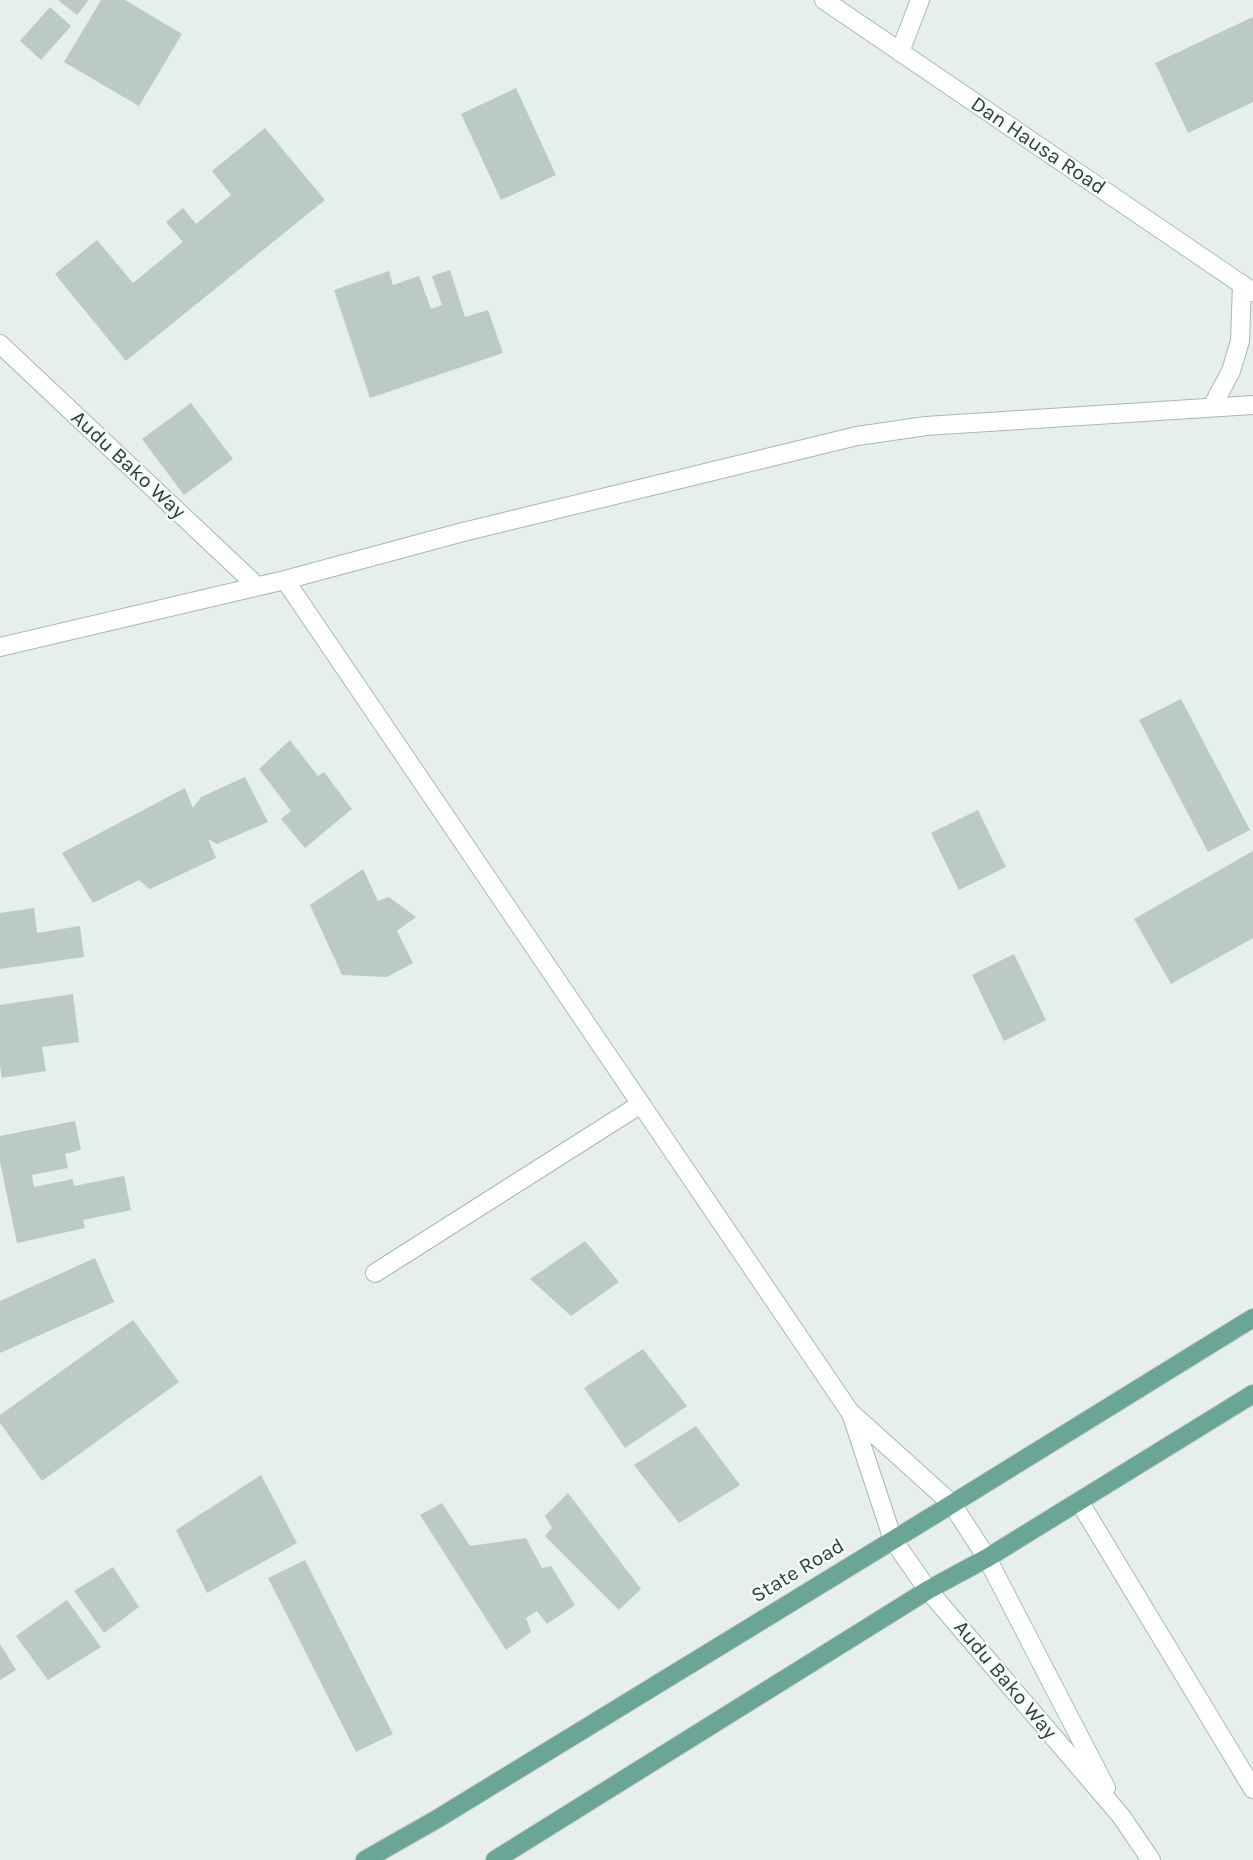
<!DOCTYPE html>
<html>
<head>
<meta charset="utf-8">
<style>
  body { margin:0 }
  canvas { display:block; background:#e6efeb }
</style>
</head>
<body>
<canvas width="1253" height="1860"></canvas>
<script>
const context = document.querySelector('canvas').getContext('2d');
context.lineJoin = 'round';
function paint(path, color) { context.fillStyle = color; context.fill(path, 'evenodd'); }
function trace(path, color, width, dash) { context.strokeStyle = color; context.lineWidth = width; context.lineCap = dash ? 'butt' : 'round'; context.setLineDash(dash || []); context.stroke(path); }
function write(font, color, halo, rows, align = 'center') {
  context.font = font + ' Karla,sans-serif'; context.lineWidth = 4.5; context.setLineDash([]); context.textBaseline = 'middle'; context.strokeStyle = halo; context.fillStyle = color; for (const [text, x, y, turn = 0] of rows) {
    context.save(); context.translate(x, y); context.rotate((+turn || 0) * Math.PI / 180); context.textAlign = isNaN(turn) ? turn : align; if (halo) context.strokeText(text, 0, 0); context.fillText(text, 0, 0); context.restore();
  }
}
const building = new Path2D(`
  M58,0h31l-12,15z
  M101,0h24l57,34 -43,72 -75,-44z
  M50,7l21,19 -30,34 -21,-19z
  M1253,17v85l-65,31 -33,-70z
  M516,88l40,87 -55,25 -40,-86z
  M265,128l60,72 -199,161 -71,-87 42,-34 36,43 50,-41 -17,-20 17,-14 13,16 35,-29 -19,-24z
  M450,270l15,47 23,-7 15,43 -133,45 -36,-108 55,-19 4,14 26,-9 12,33 11,-4 -10,-29z
  M191,403l42,56 -49,36 -42,-56z
  M1181,699l69,131 -42,22 -69,-132z
  M290,740l28,36 6,-4 28,37 -47,39 -24,-29 10,-8 -32,-42z
  M245,777l23,45 -51,22 -9,-5 8,19 -66,31 -11,-9 -46,23 -31,-50 123,-65 8,20 8,-11z
  M978,810l28,57 -47,23 -28,-57z
  M1253,851v87l-82,46 -37,-65z
  M363,869l15,32 11,-4 27,20 -19,14 16,32 -26,14 -45,-2 -32,-70z
  M34,908l3,25 43,-7 4,31 -84,12v-56z
  M1014,954l32,66 -42,21 -32,-66z
  M73,994l6,48 -37,5 4,24 -44,7 -2,-12v-61z
  M75,1121l6,29 -16,4 3,14 -36,7 2,12 39,-8 1,7 50,-10 7,34 -48,10 2,8 -68,15 -17,-81v-26z
  M585,1241l34,41 -48,34 -41,-37z
  M95,1258l19,44 -114,51v-52z
  M133,1320l46,62 -137,99 -42,-58v-8z
  M643,1349l44,57 -62,42 -41,-60z
  M696,1426l44,59 -61,38 -45,-58z
  M261,1475l36,68 -90,50 -31,-63z
  M568,1493l73,96 -22,21 -74,-74 7,-8 -7,-12z
  M442,1503l28,43 56,-8 16,30 9,-2 24,39 -28,19 -10,-13 -11,7 5,14 -25,18 -86,-135z
  M305,1560l88,174 -37,18 -88,-174z
  M113,1567l26,40 -35,26 -30,-42z
  M67,1600l34,47 -53,33 -32,-44z
  M0,1644l16,26 -16,10z`);
const lane = new Path2D(`
  M375,1273l266,-169
  M1079,1501l174,288`);
const street = new Path2D(`
  M900,52l20,-52
  M0,344l257,242
  M285,580l565,832 102,92
  M0,647l285,-67 178,-48 394,-96 69,-10 327,-21
  M851,1413l42,127`);
const secondary = new Path2D(`
  M824,0l429,292
  M1212,407l19,-36 9,-30 2,-57
  M952,1504l35,54 119,230
  M893,1540l35,50 193,226 30,44`);
const primary = new Path2D(`
  M365,1860l72,-41 515,-315 301,-186
  M495,1860l433,-270 59,-32 266,-164`);
const streetNames = [
  ["Dan Hausa Road",1038,146,34],
  ["Audu Bako Way",128,465,43],
  ["State Road",798,1571,-31],
  ["Audu Bako Way",1005,1680,50]
];
paint(building, '#bbcac4');
trace(lane, '#a8b8b2', 20);
trace(street, '#a8b8b2', 20);
trace(secondary, '#a4bbb3', 20);
trace(primary, '#c2cac8', 20);
trace(lane, '#fff', 18);
trace(street, '#fff', 18);
trace(secondary, '#fff', 18);
trace(primary, '#6aa596', 18);
write('21px', '#24423a', '#f7fbf9', streetNames);
</script>
</body>
</html>
